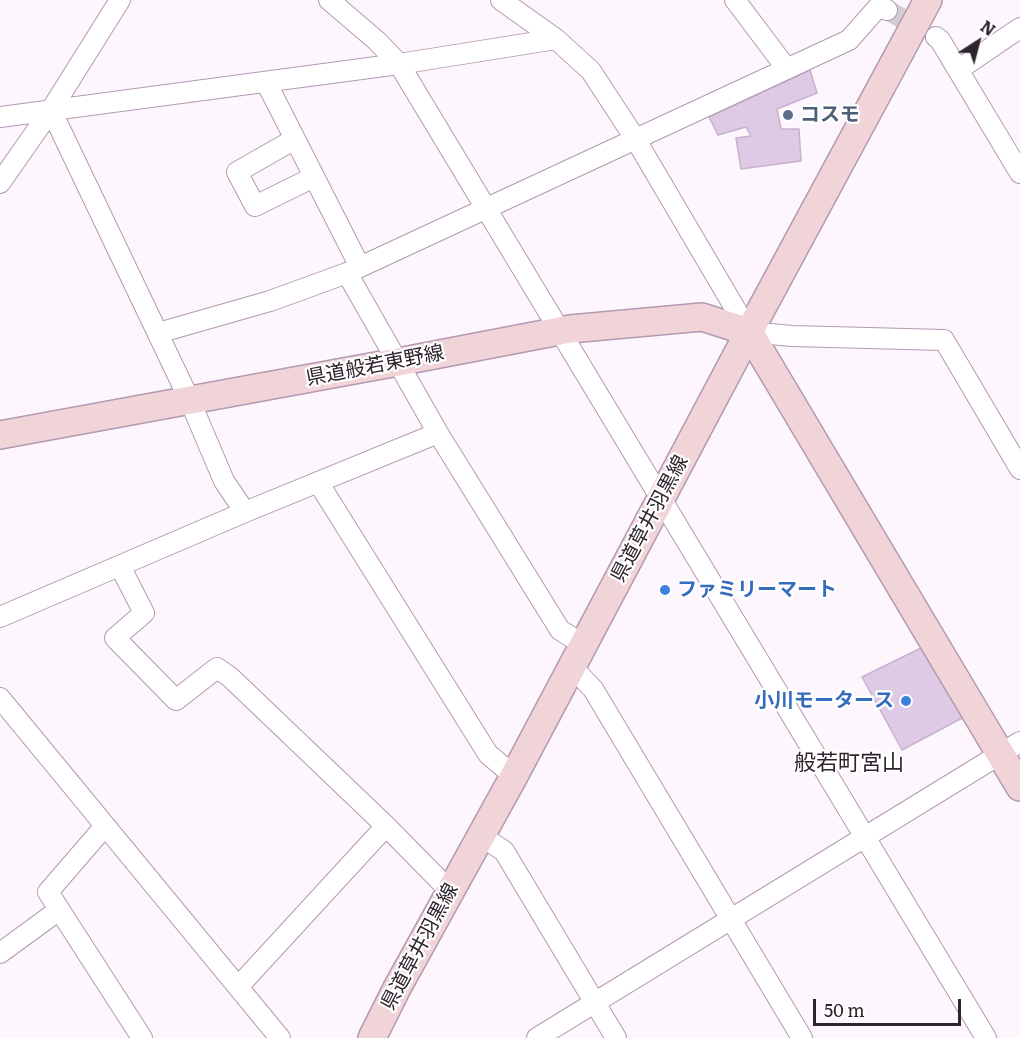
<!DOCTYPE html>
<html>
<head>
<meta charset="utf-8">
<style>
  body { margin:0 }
  #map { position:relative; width:1020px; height:1038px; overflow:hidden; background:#fdf7fd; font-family:Literata,serif }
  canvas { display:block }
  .north { position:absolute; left:948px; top:12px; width:60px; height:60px; -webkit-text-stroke:4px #fff; paint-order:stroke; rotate:36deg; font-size:16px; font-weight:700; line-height:24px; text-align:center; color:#2e242e }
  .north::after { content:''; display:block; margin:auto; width:21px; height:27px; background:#2e242e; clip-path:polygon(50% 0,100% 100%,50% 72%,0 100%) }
  .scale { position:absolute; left:813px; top:999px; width:148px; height:27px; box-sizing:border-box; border:3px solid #2e242e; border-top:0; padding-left:8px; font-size:18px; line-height:21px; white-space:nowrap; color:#2e242e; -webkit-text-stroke:4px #fff; paint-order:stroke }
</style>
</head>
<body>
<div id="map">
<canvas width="1020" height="1038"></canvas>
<div class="north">N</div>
<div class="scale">50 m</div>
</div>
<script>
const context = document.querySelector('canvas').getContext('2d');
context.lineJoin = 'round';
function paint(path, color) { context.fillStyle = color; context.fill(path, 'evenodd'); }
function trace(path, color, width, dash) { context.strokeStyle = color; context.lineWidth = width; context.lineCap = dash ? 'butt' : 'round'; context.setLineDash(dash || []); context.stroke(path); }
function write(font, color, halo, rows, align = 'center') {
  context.font = font + ' Literata,"Noto Sans JP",serif'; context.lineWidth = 4.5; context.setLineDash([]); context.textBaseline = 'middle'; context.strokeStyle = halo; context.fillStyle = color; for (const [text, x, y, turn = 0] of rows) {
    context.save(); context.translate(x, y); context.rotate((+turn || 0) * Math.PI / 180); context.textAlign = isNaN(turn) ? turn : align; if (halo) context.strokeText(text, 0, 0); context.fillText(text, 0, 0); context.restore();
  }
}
const building = new Path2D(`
  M810,70l7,23 -40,16 4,20h18l2,32 -60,8 -5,-31 15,-2 -5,-9 -28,8 -9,-18z
  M923,647l43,69 -64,34 -40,-73z`);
const streetTunnel = new Path2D(`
  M887,10l39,22`);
const street = new Path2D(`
  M329,0l48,41 22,23 587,974
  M501,0l55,39 35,32 45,69 113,192 43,4 152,4 76,129
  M735,0l52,69
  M936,37l4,3 80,133
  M958,70l62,-42
  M266,82l94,185
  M51,110l139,291 34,80 21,31
  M0,117l399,-53 157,-25
  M295,139l-58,33 18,34 59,-29
  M0,183l51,-73 69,-110
  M347,273l91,160 122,197 24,15
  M158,333l112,-32 77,-28 502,-233 30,-34 8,4
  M318,482l170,272 26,22
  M120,566l24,47 -29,25 61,62 41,-32 13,9 156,149 64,65
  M0,617l245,-105 193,-79
  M572,667l21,22 209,349
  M0,698l280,340
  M105,826l-57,66 94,146
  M481,836l23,15 112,187
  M0,953l59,-43
  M238,987l148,-161
  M537,1038l483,-296`);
const secondary = new Path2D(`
  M0,435l398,-73 172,-33 132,-12 47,15 271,455
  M372,1038l25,-50 117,-212 235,-444 179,-332`);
const markers = [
  [788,115,6,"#5c6f8a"],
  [665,590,6,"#3f7fe0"],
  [906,701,6,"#3f7fe0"]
];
const serviceNames = [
  ["コスモ",800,115]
];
const streetNames = [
  ["県道般若東野線",375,366,-11],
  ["県道草井羽黒線",650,519,-62],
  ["県道草井羽黒線",420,947,-62]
];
const shopNames = [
  ["ファミリーマート",677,590],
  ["小川モータース",894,701,"right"]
];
const quarterNames = [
  ["般若町宮山",849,764]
];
paint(building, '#dfcae6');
trace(building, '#c7b1ce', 1.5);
trace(streetTunnel, '#d4cdd4', 20, [20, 10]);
trace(street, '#b399b2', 22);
trace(secondary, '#b399b2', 30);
trace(street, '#fff', 20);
trace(secondary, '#f1d4d8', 27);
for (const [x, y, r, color] of markers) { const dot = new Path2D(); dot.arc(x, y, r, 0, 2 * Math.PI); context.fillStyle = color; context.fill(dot); trace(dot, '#fff', 2); }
write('bold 20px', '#4e5e75', '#fff', serviceNames, 'left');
write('20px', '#2e242e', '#fff', streetNames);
write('bold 20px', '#366cbe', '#fff', shopNames, 'left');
write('22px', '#2e242e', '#fff', quarterNames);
</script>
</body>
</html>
